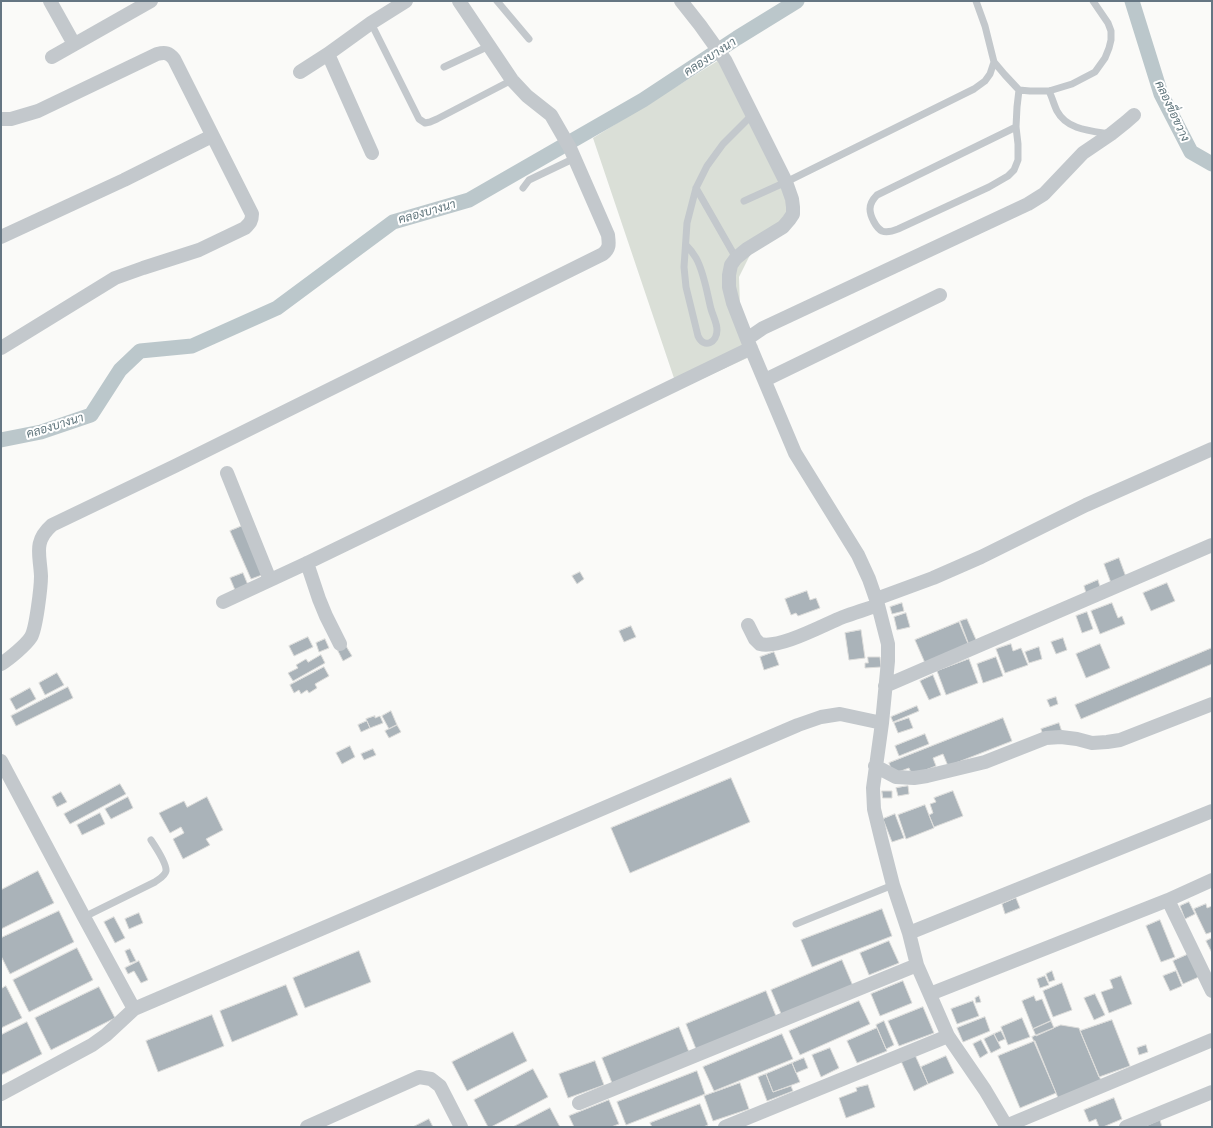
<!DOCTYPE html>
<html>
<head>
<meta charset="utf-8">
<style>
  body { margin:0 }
  #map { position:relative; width:1213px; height:1128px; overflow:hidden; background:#fafaf8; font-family:Inter,sans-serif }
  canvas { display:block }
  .frame { position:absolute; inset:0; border:2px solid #657683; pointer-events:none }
</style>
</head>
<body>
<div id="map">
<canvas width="1213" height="1128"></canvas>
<div class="frame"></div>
</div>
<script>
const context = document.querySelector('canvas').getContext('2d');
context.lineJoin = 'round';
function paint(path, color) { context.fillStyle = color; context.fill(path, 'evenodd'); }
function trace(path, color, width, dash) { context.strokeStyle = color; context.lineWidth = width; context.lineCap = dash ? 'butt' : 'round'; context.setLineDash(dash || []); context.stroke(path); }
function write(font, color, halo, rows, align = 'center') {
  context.font = font + ' Inter,Sarabun,sans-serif'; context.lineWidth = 4; context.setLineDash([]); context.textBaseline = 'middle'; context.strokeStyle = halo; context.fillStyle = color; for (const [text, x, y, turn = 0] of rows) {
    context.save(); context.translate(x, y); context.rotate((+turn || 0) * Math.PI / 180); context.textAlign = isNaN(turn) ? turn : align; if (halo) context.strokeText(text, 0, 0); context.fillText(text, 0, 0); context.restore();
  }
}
const green = new Path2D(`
  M724,57l74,159 -47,37 -12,24 1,28 18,48 -80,37 -85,-252z`);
const canal = new Path2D(`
  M1132,1l29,93 30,58 21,12
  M1,440l40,-8 50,-17 29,-45 20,-19 52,-5 85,-38 116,-86 76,-22 174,-100 94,-62 60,-37`);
const building = new Path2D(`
  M242,526l20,49 -11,4 -21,-48z
  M1119,558l7,19 -15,6 -7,-19z
  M580,572l4,7 -7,5 -5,-8z
  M243,573l5,12 -13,5 -5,-12z
  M1098,580l2,7 -14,6 -2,-7z
  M1167,583l8,18 -24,10 -8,-18z
  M807,591l3,9 6,-2 4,10 -22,8 -2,-3 -5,2 -6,-16z
  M902,603l2,8 -12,3 -2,-7z
  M1112,603l6,15 4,-2 3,8 -25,10 -9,-23z
  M1087,612l6,17 -11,4 -6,-17z
  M906,613l4,14 -13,3 -3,-13z
  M967,619l10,23 -8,3 -9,-24z
  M959,622l10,24 -44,17 -10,-23z
  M631,626l5,11 -12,5 -5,-11z
  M861,630l4,28 -16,2 -4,-27z
  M308,637l5,10 -19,9 -5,-10z
  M1063,638l4,12 -11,4 -5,-12z
  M325,639l4,9 -10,4 -3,-9z
  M1011,644l2,7 8,-3 7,17 -23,8 -9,-24z
  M1100,644l10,24 -24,10 -10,-24z
  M346,646l6,10 -9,5 -5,-10z
  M1039,647l3,12 -13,4 -4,-11z
  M1212,648v16l-131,55 -6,-14z
  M774,652l5,13 -15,5 -4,-13z
  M321,655l4,8 -32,18 -5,-8 10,-5 -2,-3 10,-6 2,3z
  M868,657h12l1,10 -16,1v-5h3z
  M996,657l7,19 -20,7 -6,-19z
  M969,659l9,24 -32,12 -9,-24z
  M324,667l5,9 -14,8 2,4 -8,5 -2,-3 -6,4 -2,-4 -5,3 -4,-8z
  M57,673l7,12 -19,10 -6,-12z
  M933,675l8,20 -12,5 -9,-19z
  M68,687l5,11 -57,28 -5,-10z
  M30,688l6,11 -20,11 -6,-11z
  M1056,697l2,7 -8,3 -3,-7z
  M917,706l2,5 -26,11 -2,-5z
  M391,711l6,14 -8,4 -7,-13z
  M375,716v2l5,-2 3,7 -13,5 -4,-9z
  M909,718l4,10 -15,5 -4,-10z
  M1003,718l9,23 -64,25 -5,-12 -10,4 3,8 -24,9 -3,-7 -16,6 -4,-11z
  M367,721l3,7 -9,4 -3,-7z
  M1059,723l3,9 -18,6 -3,-9z
  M397,725l4,7 -12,6 -4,-7z
  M925,734l4,10 -30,12 -4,-10z
  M350,746l5,11 -13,7 -6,-11z
  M373,749l3,6 -12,5 -3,-6z
  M731,778l19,44 -120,51 -19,-45z
  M120,784l6,10 -56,30 -6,-10z
  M908,786l1,8 -11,2 -2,-8z
  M882,791h10v7h-9z
  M953,791l10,25 -29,11 -5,-12 4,-2 -3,-9 6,-2 -2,-4z
  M61,792l6,10 -10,5 -5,-10z
  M128,797l5,11 -22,11 -6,-10z
  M207,797l16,33 -17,9 4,6 -27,14 -10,-20 11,-6 -3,-6 -11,6 -11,-20 25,-12 3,6z
  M925,805l9,23 -28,11 -8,-24z
  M100,813l5,11 -23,11 -5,-10z
  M895,814l9,24 -12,4 -9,-23z
  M38,871l16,32 -53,26v-39z
  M1016,898l4,10 -15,6 -3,-10z
  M1189,902l6,12 -10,5 -5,-13z
  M1206,904l1,4 5,-2v26l-6,2 -12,-25z
  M882,909l10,27 -80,31 -11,-27z
  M59,911l15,31 -64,32 -9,-18v-18z
  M139,913l4,10 -14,6 -4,-10z
  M114,917l11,21 -10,5 -11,-21z
  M1160,920l15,37 -14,5 -15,-36z
  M1212,938v15l-6,-12z
  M889,941l10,22 -30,12 -9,-22z
  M77,948l16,32 -64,32 -16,-32z
  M130,949l6,12 -6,2 -5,-12z
  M359,951l12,31 -66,26 -12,-30z
  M1191,953l10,23 -18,8 -10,-23z
  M842,960l11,26 -71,30 -11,-26z
  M139,961l9,19 -7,3 -7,-12 -6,3 -3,-6z
  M1052,971l3,9 -6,2 -3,-8z
  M1176,971l6,15 -12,5 -7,-15z
  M1045,976l4,9 -9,3 -3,-9z
  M1121,976l11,28 -23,9 -8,-21 12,-4 -3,-8z
  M903,981l9,22 -32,13 -9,-22z
  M1062,983l10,27 -19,7 -10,-26z
  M286,985l12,30 -66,27 -12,-31z
  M6,986l16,32 -21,10v-39z
  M99,987l16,31 -64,32 -16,-32z
  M766,991l10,25 -80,33 -10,-25z
  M1095,994l10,21 -11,5 -10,-22z
  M979,996l2,6 -5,1 -1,-5z
  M1034,996l2,5 6,-2 9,22 -18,8 -11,-28z
  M859,1001l11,23 -70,31 -11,-24z
  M973,1001l6,15 -22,8 -6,-15z
  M923,1007l11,26 -35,13 -11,-25z
  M212,1015l12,31 -66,26 -12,-31z
  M985,1017l5,14 -27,11 -6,-14z
  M1022,1018l8,19 -22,8 -7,-18z
  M1112,1020l18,46 -31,11 -19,-46z
  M884,1021l10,24 -8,4 -10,-24z
  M1051,1021l3,7 -18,8 -3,-7z
  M27,1022l15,32 -41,21v-40z
  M1061,1025l18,3 23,55 -43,17 -27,-63z
  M679,1027l10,25 -77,31 -10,-25z
  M877,1028l10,23 -30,12 -10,-22z
  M1001,1031l4,8 -7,3 -4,-8z
  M513,1032l14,29 -60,30 -15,-29z
  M782,1034l11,25 -79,32 -11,-24z
  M994,1034l7,14 -10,5 -7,-14z
  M981,1040l7,13 -8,5 -7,-14z
  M1035,1041l21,52 -36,15 -22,-52z
  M1146,1045l2,7 -9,3 -2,-7z
  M830,1048l9,20 -18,9 -9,-22z
  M915,1055l13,29 -14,7 -13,-30z
  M946,1056l8,17 -26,11 -7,-17z
  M804,1058l4,10 -12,5 -4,-10z
  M595,1061l9,24 -36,13 -9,-24z
  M792,1063l8,19 -27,10 -7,-18z
  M533,1069l15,28 -57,30h-3l-14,-27z
  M697,1071l8,23 -79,31 -9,-23z
  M766,1074l7,18 18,-6 2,5 -26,10 -9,-24z
  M740,1083l9,26 -36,12 -9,-25z
  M868,1085l7,22 -29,11 -7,-20 18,-7 -1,-3z
  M1114,1098l8,21 -19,8h-4l-3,-8 -7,3 -5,-12z
  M609,1100l10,24 -8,3h-37l-5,-11z
  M700,1104l8,21 -5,2h-51l-2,-4z
  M550,1108l10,19h-47z
  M429,1119l4,8h-20z
  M1160,1120l2,7h-18z`);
const service = new Path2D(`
  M497,1l32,38
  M371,23l48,96 6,4 5,-1 7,-3 75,-39
  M994,62l11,13 14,15 11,1h19l23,-7 23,-12 10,-14 4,-10 2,-8v-9l-3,-8 -15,-22
  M444,67l45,-21
  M1049,91c3,6 5,14 8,20 10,19 34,20 53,23
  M1016,127l-139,68c-4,4 -7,9 -7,14 0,7 6,19 12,22 5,2 11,0 16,-2l91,-42 19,-11 6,-6 4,-10v-16l-2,-17 1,-20 2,-17
  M523,188l6,-8 46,-22
  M696,188l40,70
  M744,201l42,-19 188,-93 11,-8 5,-7 4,-12 -9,-36 -9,-25
  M686,245c4,4 7,8 10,13 8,14 11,35 15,51 2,7 6,14 6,21 0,13 -13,19 -19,6l-12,-49 -2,-20 3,-44 9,-35 11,-22 16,-22 30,-30
  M84,917l71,-35c4,-3 10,-6 11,-11 1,-7 -11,-25 -15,-31
  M796,924l97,-39`);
const minor = new Path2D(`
  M50,1l24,43
  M681,1l19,24 25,35 61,122 6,17 1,8v7l-4,6 -6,7 -36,22 -11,9 -5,7 -2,10v12l4,16 14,36 48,114 63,102 11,24 9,26 10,39v17l-6,62 -9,65 1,21 7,29 12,47 16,48 8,32 31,71 37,54 22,37
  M328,54l44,99
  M52,57l99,-56
  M300,72l28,-18 43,-31 35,-22
  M1,119h10l27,-8 119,-57c9,-2 12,-1 17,5l78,155c0,7 -2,9 -7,14l-46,22 -56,18 -28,10 -114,70
  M1,237l123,-57 88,-44
  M747,339l16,-11 265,-124 16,-10 39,-41 28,-19 15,-12 8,-7
  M765,380l175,-85
  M227,473l43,107
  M307,563l12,36 7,17 14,28
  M876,599l57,-21 48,-21 105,-52 126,-56
  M223,602l84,-39 444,-215
  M748,625l7,14 5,5c20,5 63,-19 83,-27 11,-4 24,-8 35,-12
  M1,664c8,-5 25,-19 30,-27 5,-8 10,-50 10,-61 -1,-22 -8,-34 11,-51l123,-59 428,-212c7,-6 6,-10 5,-19l-38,-87 -19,-33 -24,-19 -15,-16 -53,-79
  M885,686l327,-141
  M1,761l83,156 50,92
  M875,766l21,11 18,1 13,-2 58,-14 61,-24 15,-1 16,2 15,4 15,-1 13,-2 92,-36
  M1168,900l44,91
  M909,933l303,-122
  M930,994l238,-94 44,-20
  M1,1094l91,-49 14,-10 28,-26 664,-284 23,-8 19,-3 42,9
  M579,1103l338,-138
  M1006,1126l206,-86
  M307,1127l112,-50 12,2 9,7 21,41
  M725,1127l223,-91
  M1126,1127l86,-35`);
const waterNames = [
  ["คลองบางนา",710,57,-33],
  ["คลองขื่อขวาง",1172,111,65],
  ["คลองบางนา",427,212,-16],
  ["คลองบางนา",55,426,-17]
];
paint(green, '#dadfd7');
trace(canal, '#bbc7cb', 15);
paint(building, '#aab3b9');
trace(building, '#dcdcda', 1);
trace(service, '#c3c8cc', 7);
trace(minor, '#c3c8cc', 14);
write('italic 12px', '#60757c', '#fff', waterNames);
</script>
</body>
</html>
